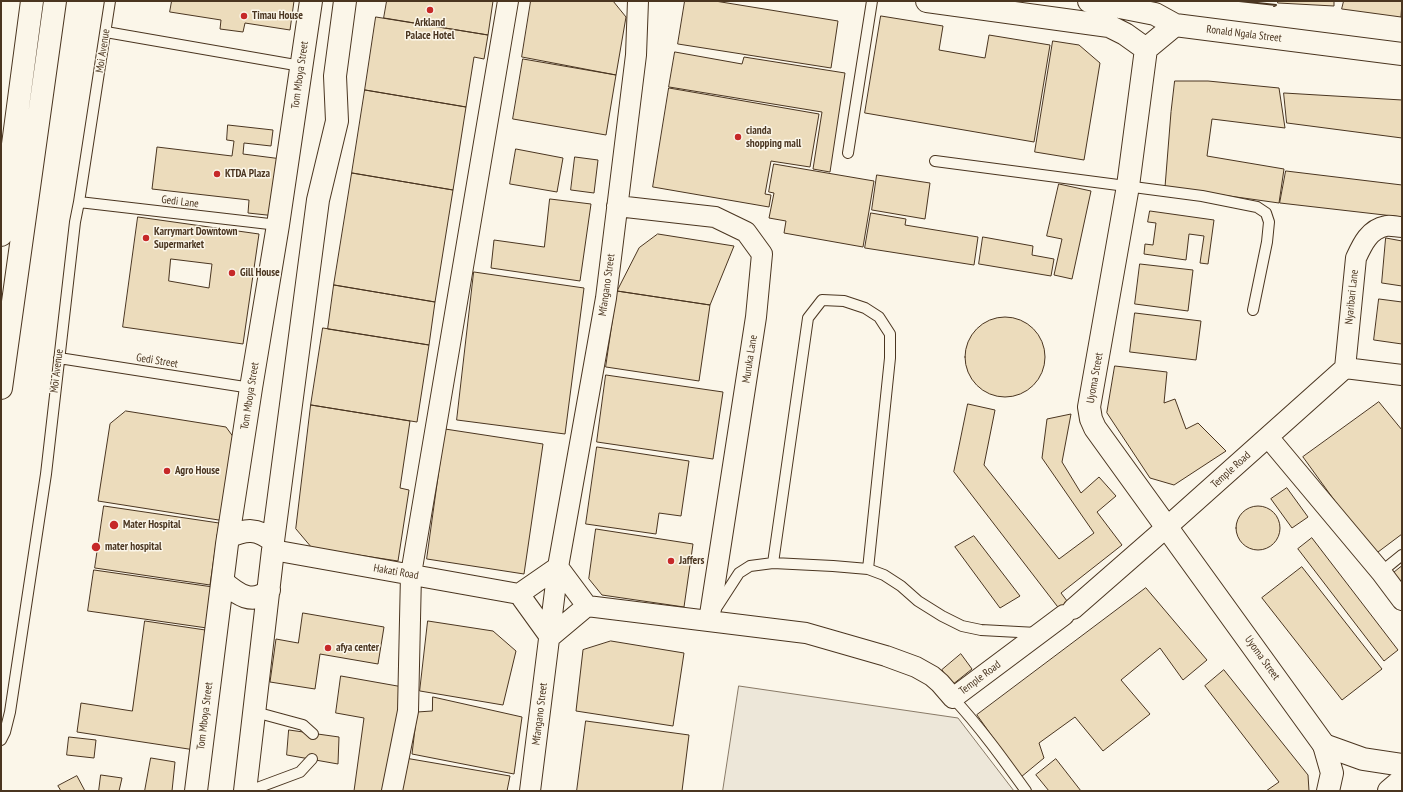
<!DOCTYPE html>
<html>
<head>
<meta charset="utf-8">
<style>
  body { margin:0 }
  #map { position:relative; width:1403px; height:792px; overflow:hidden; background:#fbf6e9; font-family:"PT Sans Narrow",sans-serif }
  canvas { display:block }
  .frame { position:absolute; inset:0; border:2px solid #4a3520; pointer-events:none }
</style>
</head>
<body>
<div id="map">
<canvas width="1403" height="792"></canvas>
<div class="frame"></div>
</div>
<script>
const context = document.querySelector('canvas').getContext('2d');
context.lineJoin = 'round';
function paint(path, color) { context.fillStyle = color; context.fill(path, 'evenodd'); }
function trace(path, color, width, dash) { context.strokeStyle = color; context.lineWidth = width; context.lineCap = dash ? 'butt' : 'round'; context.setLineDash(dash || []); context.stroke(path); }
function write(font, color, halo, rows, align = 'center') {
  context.font = font + ' "PT Sans Narrow",sans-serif'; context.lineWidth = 3; context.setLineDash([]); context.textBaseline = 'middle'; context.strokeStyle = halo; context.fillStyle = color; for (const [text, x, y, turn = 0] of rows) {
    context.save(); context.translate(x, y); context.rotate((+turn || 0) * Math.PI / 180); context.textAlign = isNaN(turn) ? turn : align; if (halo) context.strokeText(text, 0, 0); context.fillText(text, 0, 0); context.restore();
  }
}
const parking = new Path2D(`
  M739,686l219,32 56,73h-291z`);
const building = new Path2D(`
  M172,1h122l-4,29 -45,-7 -2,9 -23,-3 1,-9 -51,-8z
  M387,1h106l-5,34 -104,-17z
  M531,1h82l13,16 -10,58 -94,-18z
  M685,1h30l123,20 -7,47 -153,-24z
  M1278,1h56v5l-56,-3z
  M1344,1h58l-1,16 -59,-8z
  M881,16l62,10 -4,24 46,8 4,-23 61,10 -16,97 -169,-29z
  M376,17l112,18 -4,24 -10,-2 -8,50 -101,-17z
  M1053,41l26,4 21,18 -16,97 -49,-8z
  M675,52l67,12 2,-7 101,16 -15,99 -17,-3 9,-57 -153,-25z
  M523,59l93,16 -10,60 -93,-16z
  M1175,81h33l71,7 6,40 -73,-9 -5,37 77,13 -5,34 -114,-16 6,-75z
  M669,88l150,26 -9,53 -39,-6 -6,33 6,1 -2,12 -116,-20z
  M365,90l101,17 -13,83 -101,-17z
  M1284,93l118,7v38l-115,-15z
  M228,125l45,5 -2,16 -27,-3 -1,11 39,5 -6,57 -28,-3 1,-13 -97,-11 5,-42 75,9 2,-15 -7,-1z
  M516,149l47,9 -6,34 -47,-8z
  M575,157l23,3 -4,33 -23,-3z
  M774,164l100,17 -11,66 -79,-14 2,-12 -17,-3 5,-25 -5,-1z
  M1286,171l116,14v32l-122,-14z
  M352,173l101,17 -18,112 -101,-17z
  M877,175l53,8 -5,36 -53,-9z
  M1059,184l32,7 -19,88 -18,-4 8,-36 -15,-3z
  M550,199l41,5 -11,77 -89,-13 3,-28 50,7z
  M1150,211l64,9 -6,44 -8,-1 4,-27 -15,-2 -3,26 -42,-6 1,-10 8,1 3,-22 -8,-1z
  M871,213l35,6 -1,6 73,12 -4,28 -109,-17z
  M138,217l121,17 -16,110 -120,-17zM171,259l41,5 -3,24 -40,-7z
  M658,234l76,12 -24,59 -93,-14 22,-43z
  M983,237l50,9 -1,9 22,4 -3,17 -72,-12z
  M1386,238l16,3v45l-20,-3z
  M1140,264l53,6 -5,41 -53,-7z
  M474,272l110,16 -19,146 -108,-14z
  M334,285l101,17 -6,43 -101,-16z
  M617,291l93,14 -11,76 -93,-14z
  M1379,299l23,3v42l-28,-4z
  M1135,313l66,8 -5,39 -66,-8z
  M965 357a40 40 0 1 1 80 0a40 40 0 1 1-80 0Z
  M323,328l106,17 -12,77 -106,-17z
  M1115,366l52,6 -3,31 11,-4 11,30 12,-6 28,28 -52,34 -24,-7 -43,-65z
  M606,375l117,17 -10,67 -116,-17z
  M1379,402l23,28v104l-28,21 -71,-98z
  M968,404l27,6 -11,55 75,94 35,-26 -52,-75 5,-39 24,-5 -9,48 19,31 18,-16 17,19 -19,16 25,33 -61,48 12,16 -9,6 -110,-143z
  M311,405l99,16 -10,67 9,2 -11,71 -86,-13 -16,-19z
  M126,411l100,16 11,15 -12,79 -127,-20 12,-77z
  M445,429l98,15 -19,130 -97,-15z
  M597,447l92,14 -8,55 -22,-3 -3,21 -70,-10z
  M1287,488l21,29 -16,11 -21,-29z
  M1236 528a22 22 0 1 1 44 0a22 22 0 1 1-44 0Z
  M104,506l115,17 -9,62 -115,-17z
  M596,529l97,15 -9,63 -82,-12 -13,-16z
  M974,536l46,60 -20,12 -45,-61z
  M1312,538l86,112 -14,11 -86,-112z
  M1402,566v22l-11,-13z
  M1302,567l80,102 -40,31 -80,-102z
  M94,570l119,17 -6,41 -119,-17z
  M1146,588l61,72 -24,20 -23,-32 -39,32 29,34 -47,37 -28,-34 -36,26 5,15 -23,19 -44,-62z
  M303,613l81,14 -6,37 -58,-10 -5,35 -45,-7 6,-43 22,4z
  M145,621l67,10 -17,119 -118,-18 4,-29 51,8z
  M428,621l65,10 23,20 -13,54 -83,-14z
  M611,641l73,12 -11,73 -97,-15 7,-61z
  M961,654l11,15 -20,16 -10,-15z
  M1224,670l84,105 1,16h-43l13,-9 -74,-96z
  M341,676l62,11 -16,104h-33l10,-73 -28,-5z
  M433,697l89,20 -8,57 -102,-20 5,-42 15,-1z
  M586,721l103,14 -7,56h-105z
  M289,730l50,7 -1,27 -51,-9z
  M69,737l27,3 -2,18 -27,-3z
  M151,758l24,4 -3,29h-27z
  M405,758l105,18 -3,15h-107z
  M1056,759l25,32h-32l-13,-16z
  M101,775l21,3 -3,13h-20z
  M77,776l8,15h-24l-3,-5z`);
const service = new Path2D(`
  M106,32l195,34
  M848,153l24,-152
  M935,161l267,35 55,11 9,6 3,9 -2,20 -14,68
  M79,202l199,23
  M59,358l192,30
  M773,563l35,-245 14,-18 22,1 21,7 14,9 11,17v24l-22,211
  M1381,572l21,-17
  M715,610l24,-37 11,-7 23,-3 60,3 35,3 16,6 17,11 17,15 24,15 20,10 19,4 56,3
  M953,698c27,29 50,61 73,93
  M255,712l48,13 10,9
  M1,740l4,-8 5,-20 36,-238 29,-252 4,-20 31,-201
  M249,791l51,-19 12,-13`);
const minor = new Path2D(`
  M617,206l98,11 31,15 16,22 -6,63 -47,304
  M1345,368l11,-110c6,-13 13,-29 30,-32 5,-1 11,1 16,1
  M1268,437l113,135 21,28
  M273,550l246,44
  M558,567l29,39
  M519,594l31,43
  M519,594l39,-27
  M587,606l219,27 80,23 30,11 16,9 8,7 13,15 111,-83
  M1073,609l95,-83 177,-158 57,7
  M550,637l37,-31
  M392,791l16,-80 3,-137 97,-573
  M530,791l28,-224 48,-269 30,-243 2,-54`);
const tertiary = new Path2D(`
  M927,1l182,25 16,8 21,15
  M1089,1l66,13 20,11 227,29
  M1175,25l-29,24 -18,137 -39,221 2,12 4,9 229,317`);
const secondary = new Path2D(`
  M1,235l31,-234
  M1,388l54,-387
  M228,537c18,-8 29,-9 45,4
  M273,541l45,-341 19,-79 -2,-45 10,-75
  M223,582c14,12 30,24 46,8
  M1324,745l39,14 39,6
  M1324,745l8,28 -4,18
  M196,791l31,-247 24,-156 27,-163 33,-224
  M245,791l28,-241
  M1389,791l13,-11`);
const wall = new Path2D(`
  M1239,1l37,4 -2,1`);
const markers = [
  [430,10,4,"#c62828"],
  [244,16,4,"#c62828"],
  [738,137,4,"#c62828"],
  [217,174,4,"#c62828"],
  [146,238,4,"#c62828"],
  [232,273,4,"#c62828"],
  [167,471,4,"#c62828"],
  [114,525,5,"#c62828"],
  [96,547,5,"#c62828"],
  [671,561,4,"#c62828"],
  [328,648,4,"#c62828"]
];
const poiNames = [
  ["Timau House",252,16],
  ["Arkland",430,23,"center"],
  ["Palace Hotel",430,36,"center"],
  ["cianda",746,131],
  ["shopping mall",746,144],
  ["KTDA Plaza",225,174],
  ["Karrymart Downtown",154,232],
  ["Supermarket",154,245],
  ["Gill House",240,273],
  ["Agro House",175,471],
  ["Mater Hospital",123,525],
  ["mater hospital",105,547],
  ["Jaffers",679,561],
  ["afya center",336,648]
];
const streetNames = [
  ["Ronald Ngala Street",1244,34,7],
  ["Moi Avenue",103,51,-81],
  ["Tom Mboya Street",300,75,-82],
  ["Gedi Lane",180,202,7],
  ["Mfangano Street",607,285,-82],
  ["Nyaribari Lane",1352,297,-84],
  ["Muruka Lane",750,359,-81],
  ["Gedi Street",157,361,9],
  ["Moi Avenue",57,371,-83],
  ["Uyoma Street",1095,378,-80],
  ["Tom Mboya Street",250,396,-81],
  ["Temple Road",1231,470,-42],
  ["Hakati Road",396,572,10],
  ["Uyoma Street",1262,658,54],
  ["Temple Road",980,678,-37],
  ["Mfangano Street",540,714,-83],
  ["Tom Mboya Street",205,716,-83]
];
paint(parking, '#ede7d9');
trace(parking, '#887966', 1);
paint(building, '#ecdcbc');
trace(building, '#4a3520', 1);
trace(service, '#4a3520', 12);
trace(minor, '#4a3520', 22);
trace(tertiary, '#4a3520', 24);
trace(secondary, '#4a3520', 24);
trace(service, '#fbf6e9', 10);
trace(minor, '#fbf6e9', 20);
trace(tertiary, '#fbf6e9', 22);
trace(secondary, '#fbf6e9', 22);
trace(wall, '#4a3520', 2);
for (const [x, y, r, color] of markers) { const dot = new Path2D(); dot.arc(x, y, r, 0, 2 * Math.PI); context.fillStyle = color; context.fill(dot); trace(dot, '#fbf6e9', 1.5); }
write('bold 11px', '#4a3520', '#fbf6e9', poiNames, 'left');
write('11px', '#4a3520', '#fbf6e9', streetNames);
</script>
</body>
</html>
